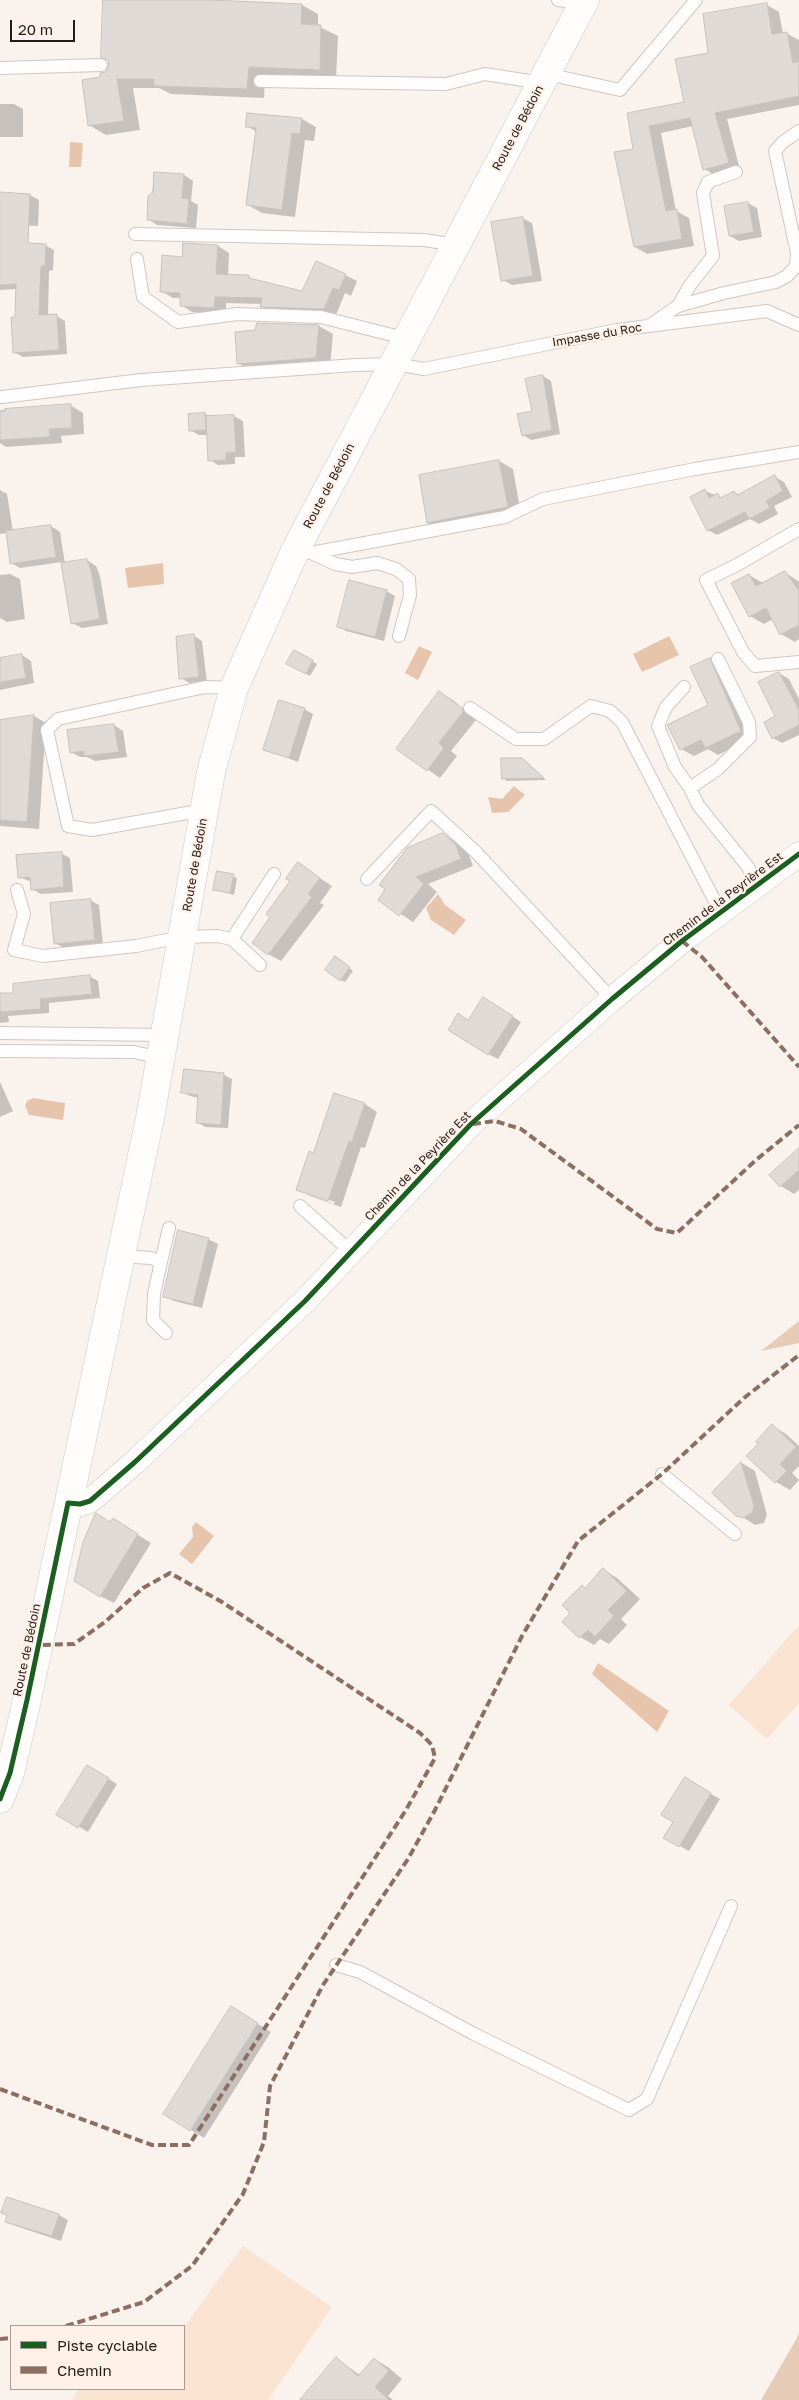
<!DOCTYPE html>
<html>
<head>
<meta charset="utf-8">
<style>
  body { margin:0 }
  #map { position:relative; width:799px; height:2400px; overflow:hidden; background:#f9f2ed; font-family:"Golos Text",sans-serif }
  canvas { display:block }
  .legend { position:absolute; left:10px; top:2325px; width:175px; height:65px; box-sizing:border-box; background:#fff1e7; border:1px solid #a69c95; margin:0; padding:6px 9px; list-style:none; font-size:15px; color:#211c19 }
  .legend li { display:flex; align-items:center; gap:10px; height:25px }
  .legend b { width:25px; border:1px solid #a69c95 }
  .scale { position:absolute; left:10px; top:20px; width:65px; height:22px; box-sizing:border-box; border:2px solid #211c19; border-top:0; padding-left:6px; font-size:15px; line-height:18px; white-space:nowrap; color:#211c19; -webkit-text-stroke:4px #fff1e7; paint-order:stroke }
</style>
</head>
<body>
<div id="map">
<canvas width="799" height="2400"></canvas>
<ul class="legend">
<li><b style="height:6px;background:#1b5e20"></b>Piste cyclable</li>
<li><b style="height:6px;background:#8d6e63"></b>Chemin</li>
</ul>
<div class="scale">20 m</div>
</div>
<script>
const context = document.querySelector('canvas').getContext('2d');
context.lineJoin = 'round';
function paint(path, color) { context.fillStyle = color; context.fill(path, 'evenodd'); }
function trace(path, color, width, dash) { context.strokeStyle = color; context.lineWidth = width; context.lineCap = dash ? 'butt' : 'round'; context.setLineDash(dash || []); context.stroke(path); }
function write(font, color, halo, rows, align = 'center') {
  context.font = font + ' "Golos Text",sans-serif'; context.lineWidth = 4.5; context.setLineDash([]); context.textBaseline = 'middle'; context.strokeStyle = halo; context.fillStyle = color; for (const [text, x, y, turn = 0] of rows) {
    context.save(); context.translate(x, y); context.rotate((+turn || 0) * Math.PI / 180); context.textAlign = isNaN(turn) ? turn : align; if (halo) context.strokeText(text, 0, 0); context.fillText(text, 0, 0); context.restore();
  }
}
const green = new Path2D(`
  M799,1625v78l-32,36 -38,-34z
  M243,2246l89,61 -64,93h-196l7,-11h105v-62z`);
const forest = new Path2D(`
  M799,1321v22l-38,8z
  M799,2332v68h-38l36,-62z`);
const water = new Path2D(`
  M70,142l13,1 -2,24h-12z
  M163,563l1,21 -36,4 -3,-20z
  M669,636l10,19 -37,17 -9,-18z
  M419,646l13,6 -14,28 -13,-7z
  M514,786l11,9 -17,17 -16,1 -4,-16 14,2z
  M438,894l7,11 21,15 -12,15 -23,-15 -5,-12z
  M33,1098l32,5 -2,17 -34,-5 -4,-9 2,-5z
  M196,1522l18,14 -22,28 -13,-10 14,-17 -1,-10z
  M598,1663l71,48 -12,21 -65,-58z`);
const shadow = new Path2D(`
  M104,0h75l123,5 16,9v12l20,10 -2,43 -71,-3 -1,22 -93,-4 -12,-6h-26l7,42 -34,5 -17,-10 12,-51 9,-5z
  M767,5l12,7 4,22 3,-1 13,7v65l-72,14 13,51 -23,6 -13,-7 -11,-43 -32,7 15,78 13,7 5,28 -47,8 -12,-7 -1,-97 -6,-36 57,-11 25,-49z
  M0,104h14l9,5v28h-23z
  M248,115l54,4 14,8 -2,14 -9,-1 -10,77 -33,-4 -14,-8 9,-73 -10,-6z
  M155,173l29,2 9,6 -2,20 7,4 -2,23 -39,-3 -9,-6z
  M0,194l30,1 9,5 -1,26 -38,-2z
  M748,203l9,5 5,29 -23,4 -9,-5z
  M522,218l10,5 10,58 -30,4 -9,-5z
  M45,245l9,5 -1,20 -4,1 -1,45h9l8,5 2,33 -44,3 -9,-5 3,-63 -17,1v-20z
  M218,246l11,7 -1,23 21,1 7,4 47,11 42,-17 12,6 -6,15 -6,-3 -9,22 -63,-2 -12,-7 1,-2 -36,-1v11l-34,-2 -11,-7v-7h-8l-12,-7 23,-33z
  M319,326l14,8 -3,32 -78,5 -14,-8z
  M543,376l8,5 9,53 -29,6 -8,-5 10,-23 -7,-32z
  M70,405l13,8 1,21 -23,2 1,7 -56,4 -6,-4v-33z
  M205,414l6,3 23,-1 9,5 2,36h-10v7l-17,1 -8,-5 -2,-25h-9l-9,-5z
  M499,461l14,8 8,45 -79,16 -14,-7z
  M775,477l9,5 8,15 -18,9 4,8 -19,10 -9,-5 -33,16 -9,-5 -3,-39 18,7 11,-6 6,3z
  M0,490l7,4 6,38 38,-6 9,6 5,32 22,-4 9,6 4,10 8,48 -26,4 -10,-5 -10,-61 -42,6 -9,-5 -4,-30 -7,1z
  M785,572l14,10v57l-4,3 -14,-8 -8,-15 -9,5 -14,-8 -1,-41 14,8z
  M10,574l10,5 5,40 -18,3 -7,-4v-43z
  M386,591l9,5 -11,45 -38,-10 -8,-5z
  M194,636l8,5 5,41 -18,1 -8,-5z
  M294,651l23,13 -7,12 -22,-12z
  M22,655l9,6 3,22 -34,7v-31z
  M710,659l12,8 31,71 -35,17 -10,-6 -14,7 -13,-7 -11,-26 40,-17z
  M779,673l10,6 10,20v36l-17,8 -9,-5z
  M440,693l13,7 23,20 -25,31 6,5 -17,22 -42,-29z
  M304,709l9,5 -15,48 -34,-13z
  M34,716l12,7 -7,106 -39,-3v-104z
  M114,725l9,6 4,26 -32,4 -8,-4h-7l-9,-5z
  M522,759l5,3 19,18 -39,1 -4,-3z
  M443,834l13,8 13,13 4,11 -45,18 9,8 -24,30 -34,-22z
  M61,853l9,5 3,34 -32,2 -9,-5v-7l-13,-5z
  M298,864l34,22 -12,17 4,2 -43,56 -13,-7 4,-37 20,-36z
  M233,876l4,2 -3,17 -19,-5z
  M90,900l9,5 4,40 -39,3 -9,-5z
  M340,960l13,11 -8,11 -4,-2z
  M89,976l9,5 2,17 -51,5v10l-41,3 1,6 -9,1v-28l15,-1z
  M492,1004l29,18 -23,37 -10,-5z
  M185,1071l39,4 8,4 -4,49 -23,-1 -8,-5 2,-24 -9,-2 -8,-4z
  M0,1082l13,29 -13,6z
  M365,1104l12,8 -12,36 -4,-1 -20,60 -31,-11 -12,-7 16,-34zM309,1193l26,9 -1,2 -25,-9z
  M799,1149v41l-5,4 -13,-8z
  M208,1239l10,5 -16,64 -28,-7 -9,-5z
  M773,1426l13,8 13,12v20l-7,7 7,7 -9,10 -14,-8 -16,-38z
  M742,1463l13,8 12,44 -3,8 -9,2 -14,-9 -28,-23z
  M111,1523l16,5 24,15 -37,60 -14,-7z
  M604,1570l13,8 23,21 -19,20 6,6 -18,19 -9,-5 -6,6 -14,-8 -16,-15 8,-9 14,-24z
  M87,1766l30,18 -29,48 -30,-18z
  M685,1779l35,20 -31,52 -24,-13 9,-17z
  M245,2016l26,16 -67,106 -13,-8z
  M8,2199l51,16 9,5 -7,21 -45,-15 -9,-5z
  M337,2359l23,16 14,-16 14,8 14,12 -14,17 5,4h-92z`);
const building = new Path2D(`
  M103,0h108l91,4 -1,20 20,1 -1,45 -71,-3 -2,22 -93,-3v-7h-37l7,42 -36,5 -6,-46 18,-3v-4l6,-1 3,-7 -1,-5 -7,-3z
  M767,3l5,31 15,-2 6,31 6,-2v35l-84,17 14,50 -26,7 -13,-52 -41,8 17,85 11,-2 5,30 -48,8 -20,-95 19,-3 -6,-36 57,-11 -9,-43 33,-6 -5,-39z
  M247,113l55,5 -2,16 -8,-1 -10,77 -36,-5 10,-77 -10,-1z
  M154,172l30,2 -2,24 7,1 -2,25 -40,-4 1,-24 5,-4z
  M0,192l30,2 -2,49 18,1 -1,22h-4l-2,49 18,-1 2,36 -46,3 -2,-36h4l1,-33 -16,1z
  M748,202l6,30 -25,4 -5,-30z
  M523,217l10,59 -32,5 -10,-59z
  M183,243l35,2 -2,29 33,1v3l53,13 14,-30 30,13 -7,16 -6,-2 -9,21 -64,-2 2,-9 -47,-1 -1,11 -34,-2v-13l-20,-1 2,-37 20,2z
  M257,323l62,2 -3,33 -79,6 -2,-32 20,-2z
  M543,375l9,55 -30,6 -5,-22 15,-3 -7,-32z
  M71,404l1,24 -23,1 1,8 -50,3v-29h5v-2z
  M205,413l1,17 -17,1 -1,-17z
  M234,415l2,37 -10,1v7l-18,1 -2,-45z
  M499,460l9,47 -81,16 -8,-48z
  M775,475l8,16 -17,10 4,7 -21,11 -4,-7 -38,19 -17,-34 15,-8 4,9 9,-5 2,5 14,-7 3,4z
  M51,525l5,32 -46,7 -4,-33z
  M87,559l4,11 9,49 -29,5 -10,-61z
  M785,571l14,20v34l-19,10 -14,-27 -17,9 -18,-34 18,-9 7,12z
  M349,580l38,10 -12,47 -38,-10z
  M194,634l5,43 -20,2 -3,-42z
  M294,650l19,10 -7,14 -20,-10z
  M22,654l4,24 -26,4v-24z
  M710,658l31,73 -36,17 -4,-8 -21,10 -13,-25 41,-20 -18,-38z
  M779,672l20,38v15l-27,14 -8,-17 11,-6 -17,-34z
  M439,691l23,17 1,4 -24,31 5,5 -17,23 -31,-22z
  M279,700l26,8 -16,50 -26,-8z
  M34,715l-7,107 -27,-2v-100z
  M114,724l5,28 -35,4v-5l-14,2 -3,-23z
  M501,758h21l22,20 -42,1z
  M443,833l13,12 5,14 -45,18 8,7 -25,32 -21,-16 7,-11 -6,-4 28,-37z
  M62,852l2,35 -33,3 -1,-13 -12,1 -2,-23z
  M298,862l22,16 -12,16 4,3 -44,58 -16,-12 18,-26 -4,-3 24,-33 -4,-2z
  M217,871l17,3 -4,19 -17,-3z
  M91,899l4,41 -41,4 -4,-41z
  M335,956l15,11 -10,14 -15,-11z
  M90,975l2,19 -52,5 1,10 -41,3v-19h13v-9z
  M483,997l30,19 -25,39 -40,-25 10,-17 10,7z
  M184,1069l40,4 -3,52 -25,-2 2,-28 -17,-2z
  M334,1093l31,10 -13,39 -3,-1 -21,60 -32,-11 13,-39 4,2z
  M799,1148v22l-19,17 -11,-12z
  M178,1230l31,8 -16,66 -30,-7z
  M772,1424l24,23 -16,17 7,7 -12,12 -29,-27 12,-12 -2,-2z
  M741,1462l13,44 -2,7 -9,5 -7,-2 -24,-23z
  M96,1513l14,9 3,-4 25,16 -38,63 -26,-16 9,-39z
  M603,1568l24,23 -19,19 6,6 -19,21 -7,-7 -9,8 -17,-16 8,-9 -8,-8 20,-20 3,3z
  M87,1765l22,13 -31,50 -22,-13z
  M685,1777l26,16 -32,54 -16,-9 10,-16 -12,-7z
  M231,2006l27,17 -68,108 -27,-17z
  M7,2197l52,17 -7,22 -47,-14 2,-7 -6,-2z
  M336,2357l22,19 16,-18 15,13 -14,16 14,13h-89z`);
const lane = new Path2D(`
  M558,0l26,3
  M0,68l101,-3
  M547,74l73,16 76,-90
  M260,81l186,3 39,-10 57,9
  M135,234l289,6 33,5
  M137,259l6,38 35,25 59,-8 84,3 87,22
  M678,306l46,-13 52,-11 11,-6 9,-10 1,-13 -22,-102 8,-9 16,-11
  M650,325l28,-19 12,-21 23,-29 -10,-63 5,-11 28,-10
  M2,397l139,-17 215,-15 39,-1 29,5 193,-39 150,-19 32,14
  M799,529l-62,36 -31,15 37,72 12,14 44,-4
  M295,551l16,2 194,-36 38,-18 152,-30 104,-17
  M311,553l24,11 17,3 25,-4 19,6 13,10 1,16 -11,41
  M684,687l-18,20 -8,19 17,41 15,21 8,17 50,62 8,18
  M470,708l46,31h28l47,-33 19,5 12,11 98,189
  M690,788l28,-19 32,-32 -1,-15 -31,-63
  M204,810l-112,20 -24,-4 -21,-96 11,-11 147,-32 29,1
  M367,879l64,-68 45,41 136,147
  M17,890l7,24 -10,36 29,6 93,-10 46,-9 35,-1 15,3 28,26
  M232,939l42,-65
  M0,1033l165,2
  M0,1051l134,1 27,6
  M300,1206l50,45
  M120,1256l31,2 10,4 -7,32 -1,26 13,13
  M161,1262l8,-34
  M662,1474l73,60
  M336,1965l24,7 114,62 155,76 18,-11 84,-193`);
const street = new Path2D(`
  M68,1503l12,1 10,-3 45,-39 170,-161 166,-177 141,-125 70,-58 117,-87`);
const secondary = new Path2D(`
  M0,1799l10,-26 17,-73 123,-582 61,-346 23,-84 61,-137 290,-551`);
const quiet = new Path2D(`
  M682,941l20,16 97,110
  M473,1124l22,-3 26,8 136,100 20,4 79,-73 43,-35
  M0,2089l152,56h37l217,-335 29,-52 -3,-13 -12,-12 -198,-131 -52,-29 -27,15 -38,34 -31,22 -35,1
  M66,2326l78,-24 48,-36 51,-72 21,-52 6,-56 53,-101 85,-126 27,-49 87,-174 56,-95 84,-67 82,-76 55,-43
  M0,2339l11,-1`);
const cycleway = new Path2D(`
  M0,1799l10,-26 17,-73 41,-197 12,1 10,-3 45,-39 170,-161 166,-177 141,-125 70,-58 117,-87`);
const streetNames = [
  ["Route de Bédoin",518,128,-62],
  ["Impasse du Roc",597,335,-10],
  ["Route de Bédoin",329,486,-62],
  ["Route de Bédoin",195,865,-80],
  ["Chemin de la Peyrière Est",723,899,-37],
  ["Chemin de la Peyrière Est",418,1166,-46],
  ["Route de Bédoin",27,1650,-78]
];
paint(green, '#fae3d0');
paint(forest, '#e6cbb6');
paint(water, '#e6c5ac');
paint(shadow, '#0003');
paint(building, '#e0dad6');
trace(building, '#c8c2be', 1);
trace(lane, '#cec8c4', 14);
trace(street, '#cec8c4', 25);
trace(secondary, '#cec8c4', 29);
trace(lane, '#fefdfc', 12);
trace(street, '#fefdfc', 24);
trace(secondary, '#fefdfc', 28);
trace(quiet, '#8d6e63', 4, [8, 4]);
trace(cycleway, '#1b5e20', 5);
write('12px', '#211c19', '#fff1e7', streetNames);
</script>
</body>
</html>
